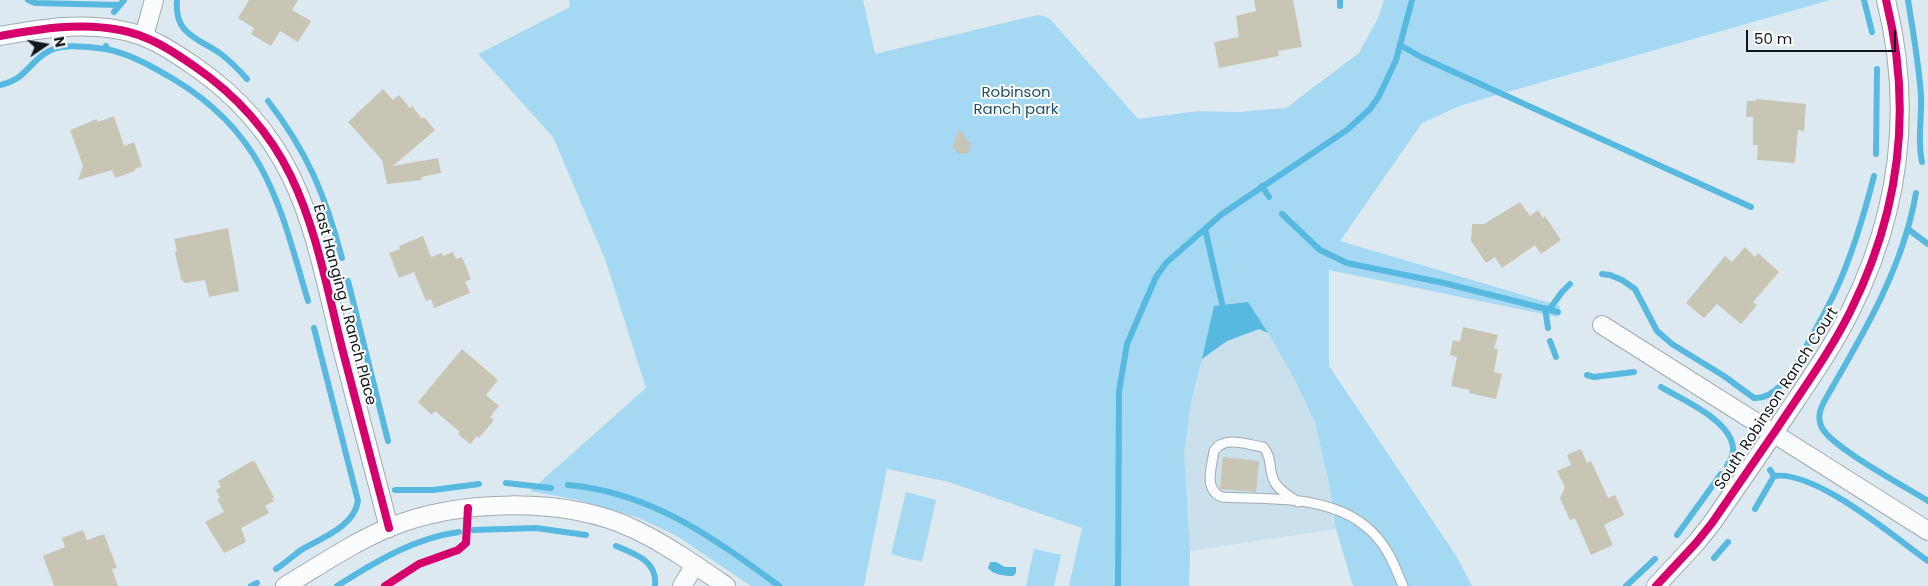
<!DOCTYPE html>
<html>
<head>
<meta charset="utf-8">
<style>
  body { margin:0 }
  #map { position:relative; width:1928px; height:586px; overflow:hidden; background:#dce9f0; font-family:Poppins,sans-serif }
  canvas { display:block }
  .north { position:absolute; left:20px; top:20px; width:50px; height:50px; -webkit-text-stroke:4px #fff; paint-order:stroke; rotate:78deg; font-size:14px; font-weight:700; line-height:20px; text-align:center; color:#0f171b }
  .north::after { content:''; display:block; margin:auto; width:18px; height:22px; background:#0f171b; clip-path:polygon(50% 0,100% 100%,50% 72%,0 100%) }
  .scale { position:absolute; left:1746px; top:30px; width:150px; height:22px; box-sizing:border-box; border:2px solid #0f171b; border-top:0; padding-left:6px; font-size:15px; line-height:18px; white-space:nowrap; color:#0f171b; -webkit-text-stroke:4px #fff; paint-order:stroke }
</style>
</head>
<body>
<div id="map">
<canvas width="1928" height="586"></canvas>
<div class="north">N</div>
<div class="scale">50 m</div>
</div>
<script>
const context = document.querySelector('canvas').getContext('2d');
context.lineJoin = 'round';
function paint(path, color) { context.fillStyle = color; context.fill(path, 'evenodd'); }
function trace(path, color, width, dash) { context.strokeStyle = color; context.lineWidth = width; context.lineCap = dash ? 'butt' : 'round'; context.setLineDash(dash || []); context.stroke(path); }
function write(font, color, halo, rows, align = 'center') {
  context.font = font + ' Poppins,sans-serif'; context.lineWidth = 4; context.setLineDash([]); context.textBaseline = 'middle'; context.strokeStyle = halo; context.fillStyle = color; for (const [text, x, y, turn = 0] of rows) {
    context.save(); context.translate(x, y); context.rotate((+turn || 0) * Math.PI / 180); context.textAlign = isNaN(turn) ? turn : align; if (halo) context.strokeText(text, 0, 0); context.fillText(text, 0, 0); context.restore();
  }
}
const built = new Path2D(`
  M1259,329l9,4 27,47 20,43 13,56 8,50 -146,22 -6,-98 8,-55 10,-39 25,-18z`);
const green = new Path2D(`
  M569,0h294l12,54 162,-39 7,1 6,3 88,100 60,-8 40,1 48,-4 73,-55 19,-35 6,-18h446l-368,105 -40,18 -82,118 220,65 -2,11 -229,-47v96l126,188 17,32h-119l-17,-57 -8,-50 -13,-56 -20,-43 -27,-47 -9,-4 -32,12 -25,18 -10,39 -8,55 6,98 -1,35h-120l13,-58 -133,-46 -62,-13 -23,117h-113l-74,-50 -38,-18 -61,-18 -48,-9 116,-103 -41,-129 -52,-122 -75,-83 92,-47z
  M906,492l30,8 -14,62 -31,-8z
  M1034,549l27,6 -7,31h-28z`);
const water = new Path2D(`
  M1248,302l20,31 -9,-4 -32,12 -25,18 12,-53z
  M990,562h6l9,5h11v6l-3,3c-8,0 -20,-1 -25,-8z`);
const stream = new Path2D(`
  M28,0l7,3 85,2
  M177,0c-3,35 21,38 44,54 9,7 18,16 26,25
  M1864,0l8,32
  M1908,0c5,32 11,64 13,96 1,23 -4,44 1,66
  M1340,6v-6
  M114,12l10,-12
  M1400,45l23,13 328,149
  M106,49c25,5 47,18 69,31 91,55 105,126 133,221
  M0,85c25,-6 26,-18 44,-31 16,-12 43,-7 62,-5v-3
  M268,101c39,50 58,96 74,157
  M1876,154l1,-85
  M1262,186l7,11
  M1916,193c-12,70 -48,133 -83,193 -7,13 -19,27 -11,42 11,20 84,59 106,73
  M1282,214l38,36 27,13 97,20 114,29
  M1205,229l19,83
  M1908,229l20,15
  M1602,274l8,1 12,5 13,9 22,42 15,13 52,32 30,22c22,2 37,-26 47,-41
  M348,281l40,160
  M1545,308l3,20
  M1549,310l13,-18 8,-8
  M1550,341l6,16
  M1807,345c10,-18 20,-36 29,-55 17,-37 28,-75 38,-114
  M1587,375l7,2 40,-5
  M1661,387c21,13 70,33 72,61 1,7 -3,12 -6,18
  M1770,470l4,6c42,-6 120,61 154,85
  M506,483l45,5
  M568,485c82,7 147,53 211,101
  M395,490h38l46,-6
  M1755,509l19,-33
  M473,530l63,-2 50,7
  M1677,535l44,-61
  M616,546c19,8 42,15 39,40
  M1714,558l14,-16
  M276,569c9,-6 17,-13 25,-19 20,-12 53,-23 57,-49l-44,-173
  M251,586l6,-3
  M337,586c38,-24 77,-48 122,-54
  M1118,586l1,-195 8,-47 29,-67 11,-15 55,-48 125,-84 23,-21 9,-13 17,-36 16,-60
  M1626,586l29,-27`);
const building = new Path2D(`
  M249,0h49l-6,10 19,11 -13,21 -18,-11 -9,15 -20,-12 3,-6 -16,-10z
  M1254,0h39l9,47 -24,4 1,5 -60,12 -5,-26 25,-5 -3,-21 20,-5z
  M383,89l10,11 6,-5 11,13 2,-2 10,13 2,-2 11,13 -42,36 45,-8 3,15 -20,4 1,3 -35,4 -5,-24 -34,-38z
  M1756,99l50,5 -2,27 -6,-1 -3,33 -38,-3 1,-15h-5v-28h-7l1,-16h9z
  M114,116l10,30 10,-4 8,24 -7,3v2l-20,7 -3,-8 -34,10 5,-14 -13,-36 27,-11 1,3z
  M959,129l12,16 -3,8 -9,1 -6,-6z
  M1520,202l10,14 8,-6 5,8 2,-2 16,24 -20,14 -6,-9 -33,23 -7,-11 -9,6 -15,-22 1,-17h12z
  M228,228l11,63 -30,6 -4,-17 -20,3 -4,-4 -6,-27 2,-1 -3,-12z
  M423,236l8,21 11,-4 1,3 10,-4 3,7 6,-2 9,22 -6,3 5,11 -36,15 -3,-9 -5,2 -12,-29 -15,6 -10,-25 11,-4 -1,-3z
  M1745,247l10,10 3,-4 21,19 -26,30 4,3 -16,19 -24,-20 -13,14 -18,-15 39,-47 7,6z
  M1463,327l35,8 -4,14h4l-4,23 8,2 -6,25 -27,-6 1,-3 -19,-4 6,-29 -7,-2 3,-15 7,2z
  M462,349l36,31 -12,15 13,11 -9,11 4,3 -15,18 -2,-2 -7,8 -12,-10 2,-2 -25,-21 -3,4 -14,-13z
  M1581,449l6,14 4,-2 17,37 7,-3 9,20 -20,10 9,20 -22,10 -16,-37 -5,2 -10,-22 5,-11 -8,-16 14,-6 -4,-10z
  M1223,457l36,4 -3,31 -36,-3z
  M252,461l3,1 19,35 -2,1 2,3 -9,5 4,7 -28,15 5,14 -22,11 -19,-31 19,-10 -7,-13 3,-1 -4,-8 5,-3 -3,-6z
  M83,530l4,10 17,-6 13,34 -5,1 6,17h-64l-11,-30 22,-9 -3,-9z`);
const service = new Path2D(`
  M1298,502c-8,-6 -20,-12 -24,-21 -6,-12 -1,-23 -11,-34 -15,-2 -39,-12 -49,4 -2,15 -11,39 8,46 55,3 125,-4 161,48 9,12 14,27 20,41`);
const minor = new Path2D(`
  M0,36c40,-7 79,-14 120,-6 28,5 51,20 74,36 108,74 119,165 148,282 16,60 31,120 47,180
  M144,36l10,-36
  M1602,325l326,206
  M285,586c34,-20 67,-43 103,-58 71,-29 177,-32 248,2 31,15 61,36 90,56
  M682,586l13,-21
  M1656,586l40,-43 16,-20c22,-32 44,-64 66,-96 25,-38 52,-75 72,-115 50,-100 63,-204 36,-312`);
const cycleway = new Path2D(`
  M0,36c40,-7 79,-14 120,-6 28,5 51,20 74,36 108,74 119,165 148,282 16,60 31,120 47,180
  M385,586l34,-22 39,-14 8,-7 2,-35
  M1656,586l40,-43 16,-20c22,-32 44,-64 66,-96 25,-38 52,-75 72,-115 50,-100 63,-204 36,-312`);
const parkNames = [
  ["Robinson",1016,93],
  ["Ranch park",1016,110]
];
const streetNames = [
  ["East Hanging J Ranch Place",344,305,75],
  ["South Robinson Ranch Court",1777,399,-57]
];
paint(built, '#cae1ed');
paint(green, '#a5d8f2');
paint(water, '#57b9df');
trace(stream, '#57b9df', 6);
paint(building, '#c8c5b4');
trace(service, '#a0aab0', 11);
trace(minor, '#a0aab0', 20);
trace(service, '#fafcfd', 9);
trace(minor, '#fafcfd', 18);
trace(cycleway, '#d6006c', 8);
write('15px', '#1f5066', '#fff', parkNames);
write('15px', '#0f171b', '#fff', streetNames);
</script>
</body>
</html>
